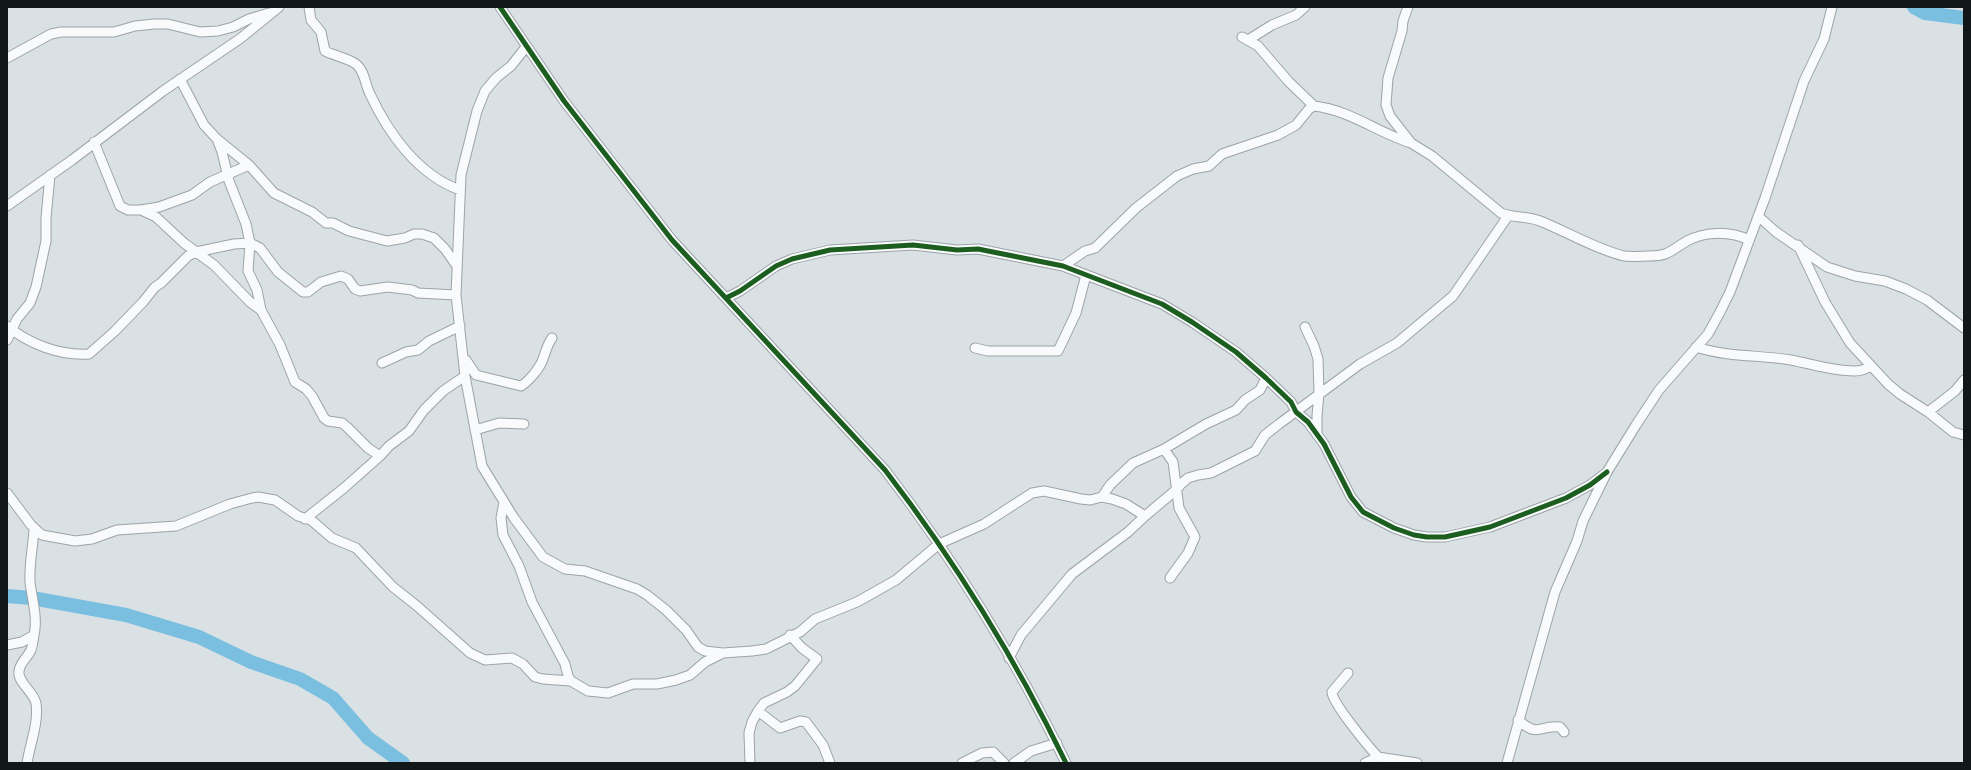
<!DOCTYPE html>
<html>
<head>
<meta charset="utf-8">
<style>
  body { margin:0 }
  #map { position:relative; width:1971px; height:770px; overflow:hidden; background:#d9e1e5; font-family:"IBM Plex Serif",serif }
  canvas { display:block }
  .frame { position:absolute; inset:0; border:8px solid #12171a; pointer-events:none }
</style>
</head>
<body>
<div id="map">
<canvas width="1971" height="770"></canvas>
<div class="frame"></div>
</div>
<script>
const context = document.querySelector('canvas').getContext('2d');
context.lineJoin = 'round';
function trace(path, color, width, dash) { context.strokeStyle = color; context.lineWidth = width; context.lineCap = dash ? 'butt' : 'round'; context.setLineDash(dash || []); context.stroke(path); }
const river = new Path2D(`
  M1914,7l11,6 39,5
  M7,596l25,2 94,17 73,22 52,25 49,17 33,19 35,40 35,25`);
const minor = new Path2D(`
  M309,7l2,13 10,12 4,19c10,5 23,7 31,13 9,7 9,21 14,30 18,39 48,81 90,96
  M500,7l64,94 108,139 213,230c70,91 131,190 181,293
  M1408,7l-5,14 -1,10 -14,47 -2,27 4,11 21,27 21,13 69,57c12,5 26,3 39,8 28,11 55,28 84,35 8,1 17,0 25,0 21,0 22,-6 38,-15 19,-10 43,-10 62,-1
  M1242,37l16,9 31,36 25,24
  M1248,40l24,-15 24,-10 9,-8
  M526,47l-15,19 -15,12 -11,13 -8,20 -16,64 -5,120 9,81 17,90 32,52 29,39 22,12 20,2 52,18 10,6 19,15 20,20 12,17 7,4 17,2
  M7,58l44,-24 10,-2h53l21,-6 19,-2h14l32,8 18,-1 15,-4 16,-8 20,-6
  M180,79l24,46 13,14 32,26 25,28 38,19 14,11h7l16,8 38,10 18,-3 9,-4h8l12,4 11,11 12,17
  M217,139l5,13 7,29 17,43 4,19 -2,28 9,19 4,20
  M94,142l26,64 8,4h13l15,7 28,26 30,22 36,37 11,8 19,35 15,37 11,7 6,7 12,22 4,3 14,2 5,4 21,21 12,8
  M7,206l65,-46 91,-69 78,-53 38,-31
  M141,210l18,-3 33,-12 18,-13 39,-17
  M1758,216l18,16 51,35 28,9 30,5 21,8 21,11 37,28
  M1798,245l27,57 25,41 38,41 12,10 28,18 25,20 11,3
  M1063,266l22,-15 10,-3 41,-40 41,-32 16,-7 16,-3 13,-12 56,-19 18,-10 13,-16 5,-3c36,4 64,27 97,37
  M726,298l14,-7 36,-25 16,-7 38,-9 83,-5 44,5 21,-1 85,17 99,38 30,18 44,30 30,26 25,24 5,10 12,10 16,22 27,53 12,15 31,16 20,7 13,2h18l45,-10 76,-29 24,-13 17,-13
  M7,326c22,18 53,30 82,28l26,-23 28,-29 12,-15 6,-4 27,-27 8,-4 38,-8 16,-1 10,5 18,24 25,20h5l13,-10 20,-6 7,3 7,10 5,2 28,-4 24,3 6,3 38,2
  M1305,327l9,19 4,13 1,34 -2,23v19
  M7,340l10,-21 13,-16 6,-16 10,-46v-23l4,-43
  M1696,347c30,10 64,8 95,13 21,4 41,11 63,11 7,0 11,-1 17,-5
  M975,348l13,3h70l18,-38 10,-38
  M466,360l10,15 45,11c8,-5 19,-18 22,-27 3,-8 4,-14 9,-21
  M382,363l24,-11 12,-2 11,-9 31,-15
  M1928,412l27,-21 9,-11
  M475,430l24,-7 25,1
  M1164,449l9,13 6,46 16,29 -7,16 -18,25
  M7,493l24,32 11,10 33,6 17,-2 25,-9 59,-4 54,-22 22,-6 6,-1 17,3 23,16 13,4 21,18 24,10 37,39 24,19 53,47 15,7 27,-2 11,6 12,13 8,2 28,2
  M1102,497l8,-12 23,-22 31,-14 42,-25 30,-14 9,-10 15,-10 6,-12
  M504,502l-3,16 2,17 16,31 13,36 33,62 3,12 3,5 17,10 20,2 25,-9h24l19,-4 14,-5 15,-13 18,-9 29,-2 14,-2 34,-17 15,-13 42,-17 39,-22 43,-36 45,-20 48,-31 12,-2 37,8 9,1 12,-3 10,2 14,5 19,12
  M305,519l39,-31 36,-32 9,-10 20,-15 15,-21 19,-19 22,-15
  M7,645l15,-3 12,-7c4,-17 -2,-36 -4,-53 -1,-18 3,-35 4,-53
  M1009,658l12,-23 51,-61 56,-42 17,-16 31,-26 5,-6 7,-6 10,-3 13,-2 44,-22 10,-16 14,-11 81,-60 37,-21 56,-47 55,-80
  M1348,673l-16,19c0,11 37,55 46,65
  M758,711l22,17 20,-7 6,1 17,23 7,18
  M1518,720c22,19 21,4 42,7l4,5
  M27,763c3,-19 12,-41 9,-60 -3,-12 -19,-21 -17,-32 1,-9 9,-14 12,-21 2,-5 2,-10 3,-15
  M750,763l-1,-30 3,-11 6,-11 6,-8 23,-11 8,-6 22,-27 -15,-11 -12,-13
  M962,763l20,-10 11,-1 11,11
  M1014,763l17,-12 26,-8
  M1365,763l13,-6 39,6
  M1507,763l48,-171 22,-51 6,-20 24,-49 29,-47 23,-35 49,-56 11,-20 11,-22 35,-94 39,-117 20,-42 8,-32`);
const cycleway = new Path2D(`
  M500,7l64,94 108,139 213,230c70,91 131,190 181,293
  M726,298l14,-7 36,-25 16,-7 38,-9 83,-5 44,5 21,-1 85,17 99,38 30,18 44,30 30,26 25,24 5,10 12,10 16,22 27,53 12,15 31,16 20,7 13,2h18l45,-10 76,-29 24,-13 17,-13`);
trace(river, '#7abee0', 14);
trace(minor, '#9da3a7', 11);
trace(minor, '#f9fafb', 9);
trace(cycleway, '#1b5e20', 5);
</script>
</body>
</html>
